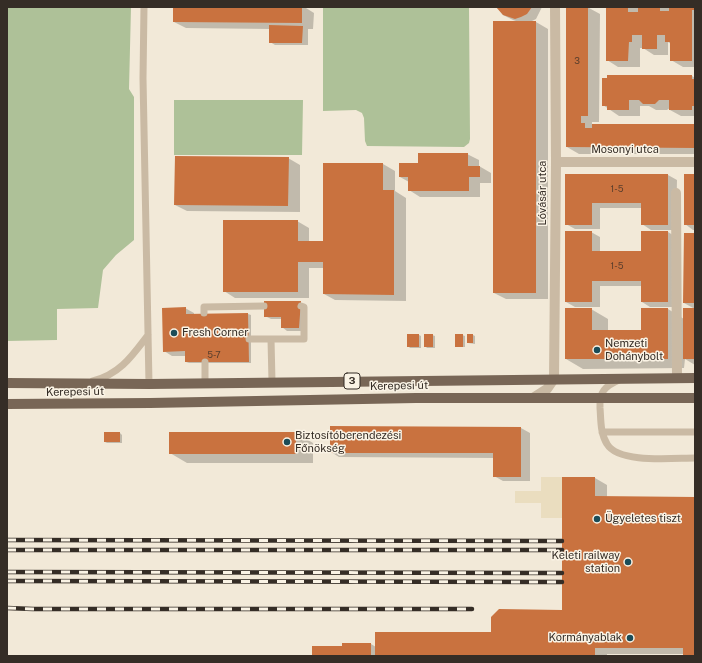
<!DOCTYPE html>
<html>
<head>
<meta charset="utf-8">
<style>
  body { margin:0 }
  #map { position:relative; width:702px; height:663px; overflow:hidden; background:#f2e9d8; font-family:"Public Sans",sans-serif }
  canvas { display:block }
  .frame { position:absolute; inset:0; border:8px solid #352d26; pointer-events:none }
</style>
</head>
<body>
<div id="map">
<canvas width="702" height="663"></canvas>
<div class="frame"></div>
</div>
<script>
const context = document.querySelector('canvas').getContext('2d');
context.lineJoin = 'round';
function paint(path, color) { context.fillStyle = color; context.fill(path, 'evenodd'); }
function trace(path, color, width, dash) { context.strokeStyle = color; context.lineWidth = width; context.lineCap = dash ? 'butt' : 'round'; context.setLineDash(dash || []); context.stroke(path); }
function write(font, color, halo, rows, align = 'center') {
  context.font = font + ' "Public Sans",sans-serif'; context.lineWidth = 3; context.setLineDash([]); context.textBaseline = 'middle'; context.strokeStyle = halo; context.fillStyle = color; for (const [text, x, y, turn = 0] of rows) {
    context.save(); context.translate(x, y); context.rotate((+turn || 0) * Math.PI / 180); context.textAlign = isNaN(turn) ? turn : align; if (halo) context.strokeText(text, 0, 0); context.fillText(text, 0, 0); context.restore();
  }
}
const green = new Path2D(`
  M7,7h124l-2,82 5,8v143l-18,15 -13,15 -5,38 -41,1v31l-50,1z
  M323,7h146l1,132 -1,4 -5,4 -97,-1 -2,-5 -1,-23 -2,-5 -6,-3 -33,1z
  M174,100h129l-1,55h-128z`);
const plaza = new Path2D(`
  M541,477h21v41h-21v-15h-26v-12h26z`);
const shadow = new Path2D(`
  M174,7h139v1h-7l8,5 -1,16h-5v16h-33l-5,-3v-13l-84,-1 -12,-6z
  M497,7h45l-6,12 -6,3h6l12,7v270h-42l-12,-6 25,-271 -6,-2 -10,-5z
  M567,7h22v1l11,6 -1,108h-7v3h103v29h-116l-12,-7z
  M607,7h88v60h-12l-12,-7v-16l-3,-2v13h-14l-11,-7h-3v19h-22l-11,-7z
  M692,76l3,2v38h-14l-11,-6v-2l-3,2h-11l-7,-4h-9v10h-21l-16,-11z
  M467,154l12,6v6l12,7v10h-11v14h-60l-11,-7v-8l-9,-5 19,-13z
  M288,158l12,7v47l-113,-1 -12,-6z
  M324,164h59l12,7v20l11,7v103l-71,-1 -11,-6v-26h-15v30h-74l-11,-7 73,-70 12,7v14h15z
  M566,175h102l9,5 -1,50h-25l-9,-6v-16h-42v21h-25l-9,-5z
  M695,175v55h-2l-8,-6z
  M591,232l9,5v15h42l26,-20 8,5v70h-26l-8,-5v-16h-42v21h-25l-9,-5z
  M695,234v75l-11,-6z
  M301,302l3,29h-17l-5,-4v-8h-11l-6,-3z
  M185,308l9,5v2l54,-1 3,1v48h-62l-3,-1v-6h-14l-8,-5z
  M591,309l17,10v12h34l26,-22 16,10 11,-10v56l-10,-6 -1,9 -101,1 -17,-10z
  M419,335l2,1v12h-11l-2,-2z
  M432,335l3,1v12h-8l-2,-2z
  M462,335l3,1v11h-7l-2,-1z
  M473,335l2,1v8l-7,-1z
  M521,428l9,5v48h-27l-9,-5v-18l-155,-1 -8,-5z
  M120,433l2,2v8h-15l-2,-1z
  M296,433l17,10v20h-126l-17,-10z
  M563,478h32l12,7v12l88,1v158h-11v-2h-77v2h-294l30,-9 28,-3 5,3 116,-14 71,-22z`);
const building = new Path2D(`
  M173,7h129v16l-129,-1z
  M496,7h36l-5,7 -6,3 -6,2 -12,-4z
  M566,7h22v109h-7v7h4v5h7v-4h103v24l-129,-1z
  M606,7h22v5h10v-5h22v4h9v-4h26v3h-3v51h-22v-19h-5v-7h-8v14h-15v-14h-10v7h-3l-1,19h-22z
  M493,21h43v272h-43z
  M269,25l34,1 -1,17h-33z
  M607,75h85v4h3v27h-3v4h-23v-10h-10l-4,4h-12l-4,-4h-10v10h-22v-4h-5v-28h5z
  M418,153h50v13h12v11h-11v14h-61v-14h-9v-14h19z
  M175,156l114,1 -1,49 -114,-1z
  M323,163h60v27h11v105l-71,-1v-32h-25v30h-75v-72h75v21h25z
  M565,174h103v51h-27v-22h-49v22h-27z
  M684,174h11v51h-11z
  M565,231h27v20h49v-20h27v71h-27v-21h-49v21h-27z
  M684,233h11v70h-12z
  M264,301h37l-2,27h-18v-11h-17z
  M186,307v7l62,-1 1,49h-64v-11l-22,1 -1,-44z
  M565,308h27v22h49v-22h27v51h-103z
  M683,308h12v51h-12z
  M407,334h12v13h-12z
  M424,334h9v13h-9z
  M455,334h8v13h-8z
  M467,334h6v9h-6z
  M330,426l191,1v50h-28v-24h-163z
  M104,432h16v10h-16z
  M169,432h127v22h-127z
  M562,477h33v19l100,1v159h-12v-8h-88v8h-220v-24h116v-15l8,-8 63,1z
  M342,643h29v13h-59v-10h30z`);
const lane = new Path2D(`
  M144,7l-1,71 6,306
  M204,313v-6l60,-1
  M249,339h22l1,43
  M271,339h33v-32l-3,-1
  M205,362v21
  M619,380c-14,6 -20,12 -19,28 1,11 0,25 7,36 12,20 66,14 88,14
  M93,381c27,-7 39,-25 55,-46
  M602,432h93`);
const street = new Path2D(`
  M556,162h139
  M676,193l1,185
  M533,398l14,-9 7,-10 2,-217 -1,-155`);
const primary = new Path2D(`
  M7,383l142,1 546,-6
  M7,404l143,-1 266,-5h279`);
const rail = new Path2D(`
  M7,540l555,1
  M7,550h555
  M7,572l555,1
  M7,581l555,1
  M7,608l26,1h439`);
const markers = [
  [174,333,4,"#1b4c58"],
  [597,350,4,"#1b4c58"],
  [287,442,4,"#1b4c58"],
  [597,519,4,"#1b4c58"],
  [628,562,4,"#1b4c58"],
  [630,638,4,"#1b4c58"]
];
const numberNames = [
  ["3",577,61],
  ["1-5",617,189],
  ["1-5",617,266],
  ["5-7",214,355]
];
const shields = [
  [352,381,16]
];
const shieldNames = [
  ["3",352,381]
];
const streetNames = [
  ["Mosonyi utca",625,150],
  ["Lóvásár utca",543,193,-90],
  ["Kerepesi út",399,386,-1],
  ["Kerepesi út",75,392,-1]
];
const poiNames = [
  ["Fresh Corner",182,333],
  ["Nemzeti",605,344],
  ["Dohánybolt",605,357],
  ["Biztosítóberendezési",295,436],
  ["Főnökség",295,449],
  ["Ügyeletes tiszt",605,519],
  ["Keleti railway",620,556,"right"],
  ["station",620,569,"right"],
  ["Kormányablak",622,638,"right"]
];
paint(green, '#aec198');
paint(plaza, '#eaddbf');
paint(shadow, '#0003');
paint(building, '#c9723f');
trace(lane, '#cabaa4', 7);
trace(street, '#cabaa4', 10);
trace(primary, '#786656', 10);
trace(rail, '#352d26', 4.5);
trace(rail, '#faf3e5', 3, [9]);
for (const [x, y, r, color] of markers) { const dot = new Path2D(); dot.arc(x, y, r, 0, 2 * Math.PI); context.fillStyle = color; context.fill(dot); trace(dot, '#faf3e5', 1.5); }
write('9px', '#5a3e2c', null, numberNames);
for (const [x, y, w] of shields) { const box = new Path2D(); box.roundRect(x - w / 2, y - 8, w, 16, 3); context.fillStyle = '#faf3e5'; context.fill(box); trace(box, '#352d26', 1); }
write('bold 10px', '#352d26', null, shieldNames);
write('11px', '#352d26', '#faf3e5', streetNames);
write('11px', '#352d26', '#faf3e5', poiNames, 'left');
</script>
</body>
</html>
